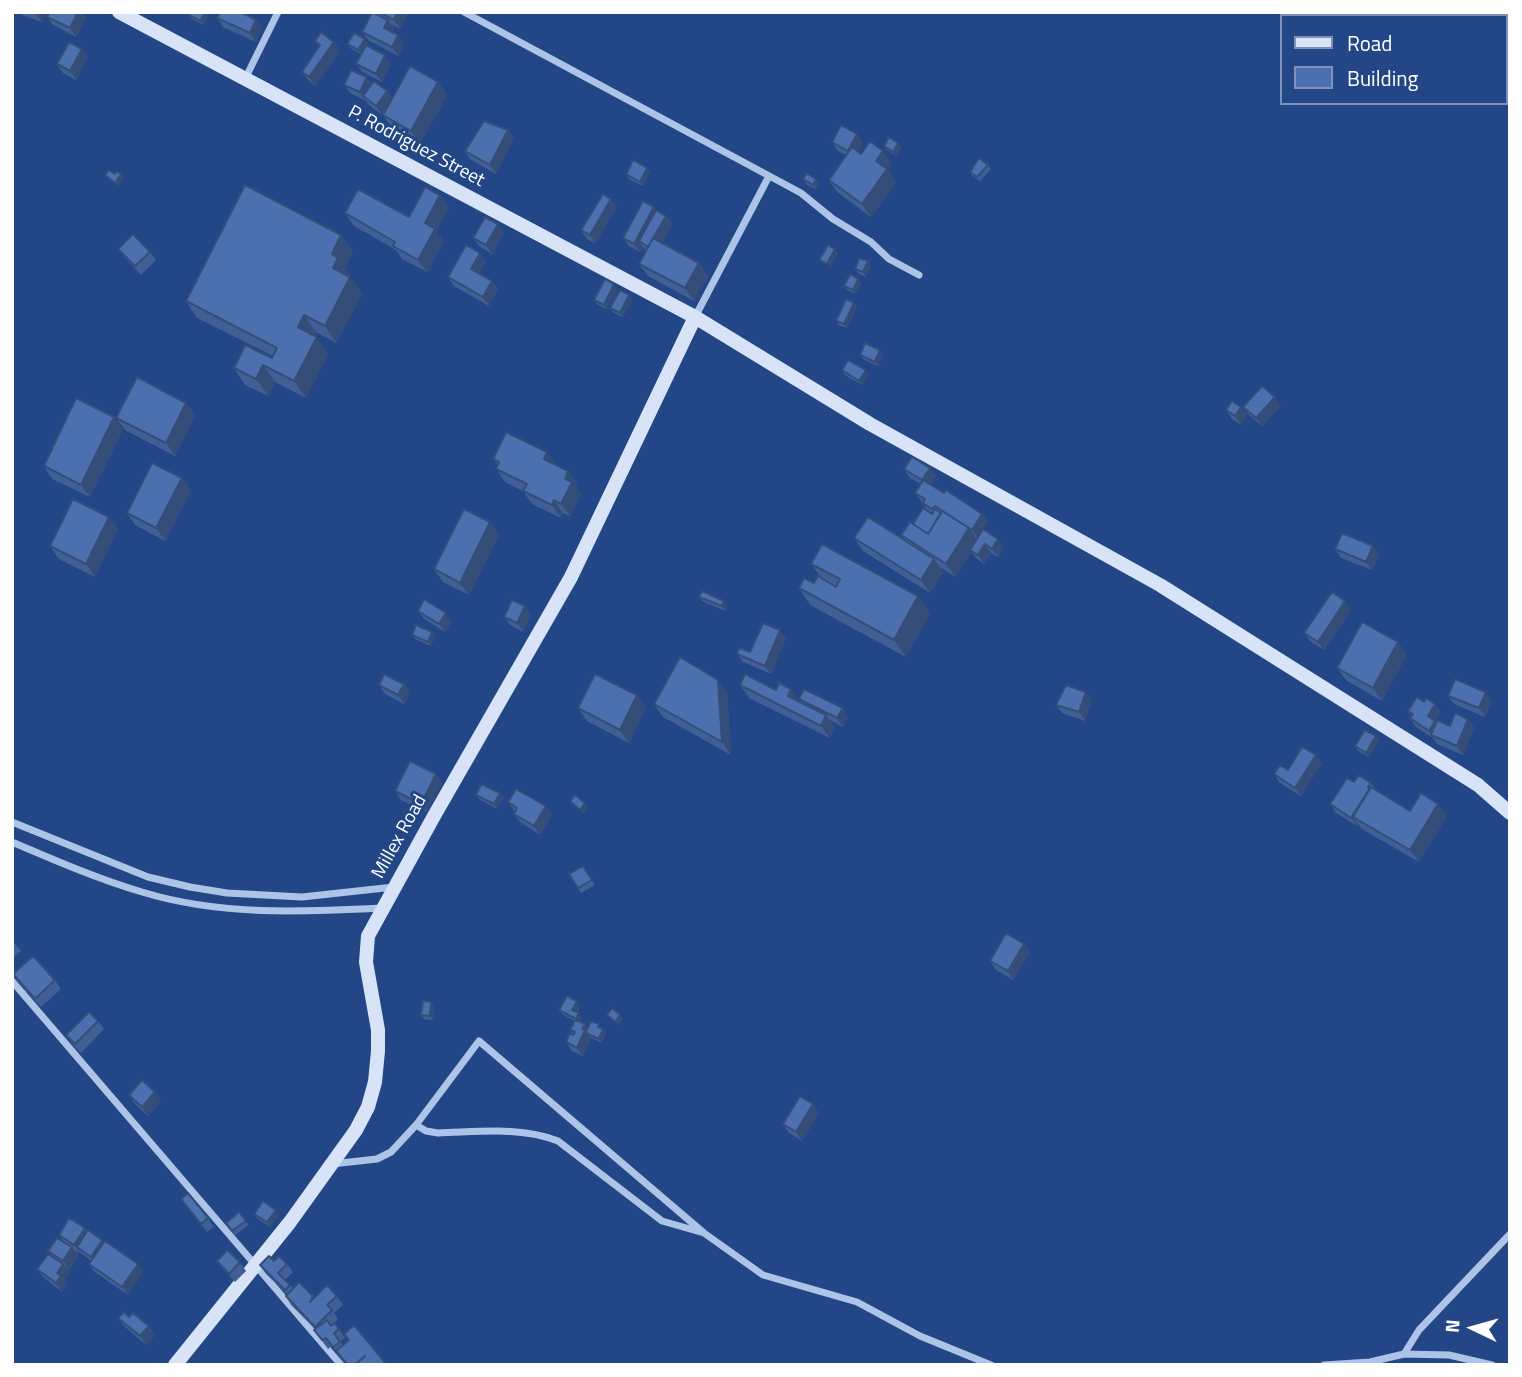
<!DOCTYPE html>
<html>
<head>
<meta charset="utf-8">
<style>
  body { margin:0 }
  #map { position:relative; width:1522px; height:1377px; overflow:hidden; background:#234786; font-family:"Titillium Web",sans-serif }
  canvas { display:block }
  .frame { position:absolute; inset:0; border:14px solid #fff; pointer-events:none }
  .legend { position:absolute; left:1280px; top:14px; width:228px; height:91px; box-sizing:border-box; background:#234786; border:2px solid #7b91b6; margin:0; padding:9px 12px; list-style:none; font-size:21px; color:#fff }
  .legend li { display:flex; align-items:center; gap:14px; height:35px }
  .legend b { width:35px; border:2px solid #7b91b6 }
  .north { position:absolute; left:1438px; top:1293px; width:70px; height:70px; -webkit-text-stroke:5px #234786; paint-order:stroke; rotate:275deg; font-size:19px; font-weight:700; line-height:28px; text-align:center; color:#fff }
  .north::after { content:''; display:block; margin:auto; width:24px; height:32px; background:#fff; clip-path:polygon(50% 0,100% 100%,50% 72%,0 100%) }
</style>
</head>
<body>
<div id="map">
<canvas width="1522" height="1377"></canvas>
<div class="frame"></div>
<ul class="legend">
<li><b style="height:9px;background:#d8e3f7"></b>Road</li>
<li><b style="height:19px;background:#4b70ad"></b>Building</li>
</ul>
<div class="north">N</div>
</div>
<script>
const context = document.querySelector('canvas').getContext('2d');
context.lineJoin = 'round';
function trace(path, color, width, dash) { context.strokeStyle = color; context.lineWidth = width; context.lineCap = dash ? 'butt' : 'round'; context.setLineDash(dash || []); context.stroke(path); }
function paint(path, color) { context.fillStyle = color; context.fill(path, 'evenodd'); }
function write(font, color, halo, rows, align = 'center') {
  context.font = font + ' "Titillium Web",sans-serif'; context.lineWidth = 6; context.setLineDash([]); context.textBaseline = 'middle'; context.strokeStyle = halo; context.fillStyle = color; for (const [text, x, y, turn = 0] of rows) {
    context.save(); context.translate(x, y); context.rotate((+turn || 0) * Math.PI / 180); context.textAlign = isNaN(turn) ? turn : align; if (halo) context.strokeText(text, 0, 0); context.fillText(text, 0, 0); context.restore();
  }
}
const street = new Path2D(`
  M464,12l337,181 32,26 38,23 18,17 30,16
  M245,79l33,-67
  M695,317l73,-139
  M12,822l136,55 42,10 37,6 75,4 92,-10
  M12,842c42,18 86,37 130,50 78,24 160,20 240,16
  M12,981l329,384
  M332,1164l45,-5 14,-7 25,-27
  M704,1233l-225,-192 -63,84 10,6 12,2c40,-1 83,-7 120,8l104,80 42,12 59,42 94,27 63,34 71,29
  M1404,1354l15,-24 91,-96
  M1324,1365l46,-3 34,-8 45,1 43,10`);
const secondary = new Path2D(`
  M119,12l576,305 175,107 290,161 318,200 32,28
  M175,1365l115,-143 66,-92 12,-23 7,-25 3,-31v-21l-12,-68 2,-26 66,-120 137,-239 124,-260`);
const wall = new Path2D(`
  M20,12h26l-4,10 -20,-7z
  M190,12h20l-7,13 -11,-6 -3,-4z
  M378,12h31l-9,17 -9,-5 3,5 -2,3 12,12 -6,12 -30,-16 -6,-8 18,-16z
  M47,17h39l-10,20 -23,-12z
  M217,18l45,10 -6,14 -33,-15z
  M365,39l3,4 -2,3 25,18 -9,18 -20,-10 -6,-8 5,-10 -11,-6 -3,-4z
  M315,41l19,1 6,9 -25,35 -7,-6 -6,-8 17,-25z
  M82,49l6,8 -12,23 -13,-7 -6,-9z
  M438,82l9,13 -27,49 -28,-16 -9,-13 3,-6 -4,6 -13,-10 -3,-4 -16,-8 -6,-8 28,-1 15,7 5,7z
  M508,130l6,8 -18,36 -26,-15 -5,-8z
  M832,142h31l-5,10 3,2 31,10 -4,6 8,12 -25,35 -34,-25 -8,-12 17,-25 -8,-4z
  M898,143l3,4 -5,9 -9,-6 -3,-4z
  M988,165l3,4 -11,12 -8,-5 -2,-4z
  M647,168l3,4 -7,14 -14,-7 -3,-5z
  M803,179l16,4 -3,6 -10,-5z
  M617,207l-22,37 -8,-5 -6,-9z
  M449,208l-13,23 8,11 -17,30 -25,-13 -6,-9 -42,-24 -9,-13 64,4z
  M657,210l9,6 6,8 -10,19 37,20 9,13 -14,25 -46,-25 -9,-12 7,-13 -3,-4 -3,5 -11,-6 -6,-8z
  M498,224l6,9 -12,21 -13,-8 -6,-8z
  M341,235l12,17 -8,16 5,6 -1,2 13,18 -26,49 -20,-11 -2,4 14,18 -22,44 -31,-16 -7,14 -23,-11 -11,-17 38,-10 1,-2 -76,-38 -11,-17z
  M118,249l32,3 6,8 -15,15 -17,-18z
  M480,253l6,8 -7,12 19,16 -9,17 -35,-20 -6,-9z
  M871,266l-5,11 -8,-4 -3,-4z
  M858,279l3,4 -5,11 -9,-4 -3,-4z
  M617,289l-10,20 -10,-5 -3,-4z
  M632,299l-9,18 -10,-5 -3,-4z
  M854,303l3,4 -10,21 -8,-3 -3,-4z
  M880,350l3,4 -5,12 -15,-7 -3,-4z
  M842,370l27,4 -7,11 -17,-10z
  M186,403l9,13 -20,40 -50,-26 -9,-12z
  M1281,406l-19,20 -13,-11 -6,-8z
  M1226,410l21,5 -6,10 -9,-6z
  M123,429l-33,68 -38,-18 -8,-13z
  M493,459l63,6 12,6 9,13 -1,4 5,7 -11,21 -7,-3 -2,5 -29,-14 -9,-13 -18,-9 -9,-13 2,-4z
  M904,469l32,7 -6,9 14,8 38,21 6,8 -5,7 15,10 6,9 -6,9 -7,-4 -7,11 -8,-6 -5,-6 -16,25 -15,-10 3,5 -13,21 -67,-42 -9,-13 50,1 -3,-4 27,-24 -13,-18 6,-9 -11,-6z
  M182,478l9,13 -26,50 -30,-16 -8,-12z
  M109,517l9,12 -23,48 -36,-18 -9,-13z
  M490,522l9,13 -30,60 -26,-13 -9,-13z
  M1373,546l6,8 -7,16 -31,-12 -6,-9z
  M811,564l107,32 12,17 -24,44 -96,-52 -11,-17 15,-5 8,-4z
  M699,597l25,4 3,4 -2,6 -23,-10z
  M525,606l6,9 -8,17 -13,-7 -6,-8z
  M1351,610l-27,40 -14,-9 -6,-8z
  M418,611l34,10 -7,11 -21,-13z
  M432,632l3,4 -4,10 -16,-7 -3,-4z
  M786,638l-15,36 -28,-12 -6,-8 13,-2z
  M1407,654l-25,47 -36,-21 -9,-12z
  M379,685l31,7 -6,12 -19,-10z
  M740,685l36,5 15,-1 10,14 -2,-4 49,18 -5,10 -13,-7 5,8 -5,10 -81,-40z
  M727,692l4,63 -68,-38 -9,-13z
  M637,695l9,13 -17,35 -42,-22 -9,-13z
  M1448,696l44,5 -7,16 -31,-13z
  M1092,700l-7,21 -23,-8 -6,-8z
  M1424,702l11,2 6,9 -6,8 1,1 14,4 18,-7 6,9 -11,27 -26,-11 -4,-6 -17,-11 -6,-9 2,-3 -4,-4z
  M1376,736l3,4 -10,17 -11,-6 -3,-5z
  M1322,763l-21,33 -21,-13 -6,-9 14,-4z
  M442,782l-15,30 -26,-12 -6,-9z
  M1354,782l17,1 5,6 34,22 37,5 -28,46 -57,-33 -4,-5 -1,2 -21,-13 -6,-9z
  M476,795l27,3 -6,11 -18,-10z
  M508,802l38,4 6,9 -12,20 -20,-13 -6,-8 1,-2z
  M583,866l12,19 -14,8 -12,-19z
  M12,940l9,11 -9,8z
  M1024,944l6,8 -17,28 -17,-10 -6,-9z
  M13,974l42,6 6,9 -20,18 -23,-24z
  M577,1001l3,5 -3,6 5,6 -2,4 5,2 3,4 15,1 3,5 -4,9 -11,-5 -8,18 -11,-5 -6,-9 7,-7 -3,-5 4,-9 -12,-7 -3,-4z
  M434,1007l-1,13 -9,-1 -3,-4z
  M98,1021l6,8 -23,24 -9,-9 -6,-9z
  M129,1095l32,6 -13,15 -13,-12z
  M819,1113l-17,28 -13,-8 -6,-9z
  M181,1199l27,19 6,9 -7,5z
  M239,1212l10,13 -14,10 -9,-12z
  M254,1214l25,1 -9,12 -13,-9z
  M85,1228l3,4 55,40 -15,23 -33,-23 -6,-8 2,-3 -10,-8 -1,1 -6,-4 4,6 -9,14 -5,-4 5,7 -5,7 3,5 -5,7 -19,-15 -6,-8 15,-12 -4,-6 15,-10 -4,-6z
  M217,1261l23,1 6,9 -11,11 -12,-13z
  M287,1264l6,8 -8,8 8,8 21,9 23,-1 6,9 -9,8 4,6 -7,7 4,-3 10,15 -5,4 3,3 5,-5 -4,-6 43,31h-41l-14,-19 -4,3 -14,-19 1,-1 -24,-24 -5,-9 1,-2 -21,-20 -6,-9z
  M129,1317l26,18 -9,10 -22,-19 -6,-8z`);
const shadedWall = new Path2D(`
  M37,12h9l-4,10 -6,-8z
  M78,12h5l3,5 -10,20 -6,-9z
  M205,12h5l-7,13 -3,-4z
  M398,12h11l-9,17 -6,-9z
  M256,20l6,8 -6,14 -6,-9z
  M388,20l6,9 -4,8 -6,-9z
  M398,35l6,9 -6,12 -6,-9z
  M365,39l3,4 -7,11 -3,-4z
  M334,42l6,9 -25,35 -6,-9z
  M82,49l6,8 -12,23 -6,-9z
  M385,55l6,9 -9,18 -6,-8z
  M367,77l6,9 -10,11 -3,-5z
  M438,82l9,13 -27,49 -9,-13z
  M387,91l6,9 -11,15 -6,-9z
  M508,130l6,8 -18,36 -6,-9z
  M857,134l6,8 -9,18 -6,-9z
  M898,143l3,4 -5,9 -3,-4z
  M883,151l9,13 -4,6 8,12 -25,35 -9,-13 14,-43z
  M647,168l3,4 -7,14 -3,-4z
  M121,174l3,4 -6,9 -3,-4z
  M816,179l3,4 -3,6 -3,-4z
  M440,195l9,13 -13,23 8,11 -17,30 -9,-12 7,-37z
  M611,199l6,8 -22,37 -5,-9z
  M654,207l6,8 -21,26 4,6 -3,5 -6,-8z
  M666,216l6,8 -17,32 -6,-9z
  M498,224l6,9 -12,21 -6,-9z
  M341,235l12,17 -8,16 5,6 -5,11 -12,-17 -1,-14z
  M835,249l3,4 -8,16 -3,-5z
  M480,253l6,8 -9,16 -6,-8z
  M868,261l3,5 -5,11 -3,-5z
  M699,263l9,13 -14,25 -9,-13z
  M350,277l12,17 -26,49 -11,-17z
  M858,279l3,4 -5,11 -3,-4z
  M492,281l6,8 -9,17 -6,-9z
  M614,284l3,5 -10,20 -3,-4z
  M629,295l3,4 -9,18 -3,-4z
  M854,303l3,4 -10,21 -3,-4z
  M304,315l12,17 -7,12 -11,-17z
  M317,337l11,17 -22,44 -12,-17z
  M880,350l3,4 -5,12 -3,-4z
  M263,365l12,17 -7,14 -12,-17z
  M866,370l3,4 -7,11 -3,-4z
  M1275,397l6,9 -19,20 -6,-8z
  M186,403l9,13 -20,40 -9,-13z
  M1241,407l6,8 -6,10 -6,-9z
  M114,417l9,12 -33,68 -9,-12z
  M547,452l9,13 -12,-6z
  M930,468l6,8 -8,13 -6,-9z
  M568,471l9,13 -1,4 5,7 -11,21 -9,-12 4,-25z
  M182,478l9,13 -26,50 -9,-13z
  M554,500l9,13 -2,5 -9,-13z
  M982,514l6,8 -10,16 -6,-8z
  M109,517l9,12 -23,48 -9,-13z
  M490,522l9,13 -30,60 -9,-12z
  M969,528l9,13 -8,9 1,2 -16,25 -9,-13z
  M998,539l6,9 -6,9 -6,-8z
  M985,544l6,9 -7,11 -6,-9z
  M1373,546l6,8 -7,16 -6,-8z
  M934,559l9,13 -13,21 -9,-13z
  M918,596l12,17 -24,44 -12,-17z
  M724,601l3,4 -2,6 -3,-5z
  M1345,601l6,9 -27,40 -6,-8z
  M525,606l6,9 -8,17 -6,-9z
  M446,613l6,8 -7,11 -6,-8z
  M780,630l6,8 -15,36 -6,-8z
  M432,632l3,4 -4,10 -3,-4z
  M1398,642l9,12 -25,47 -9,-13z
  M718,680l9,12 4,63 -9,-13z
  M404,684l6,8 -6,12 -6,-9z
  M791,689l9,13 -12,-6z
  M1086,692l6,8 -7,21 -6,-9z
  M1486,692l6,9 -7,16 -6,-9z
  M637,695l9,13 -17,35 -9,-13z
  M1435,704l6,9 -6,8 6,9 -9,6 -3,-5 -1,-15z
  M843,708l5,9 -5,10 -6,-9z
  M826,715l9,13 -5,10 -9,-12z
  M1468,719l6,9 -11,27 -6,-9z
  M1376,736l3,4 -10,17 -3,-4z
  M1316,755l6,8 -21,33 -6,-8z
  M436,774l6,8 -15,30 -6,-8z
  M500,793l3,5 -6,11 -3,-5z
  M1362,801l-9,16 5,7 -1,2 -6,-8z
  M585,803l3,5 -5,6 -3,-4z
  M1438,804l9,12 -28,46 -9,-12z
  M546,806l6,9 -12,20 -6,-9z
  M1024,944l6,8 -17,28 -5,-9z
  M577,1001l3,5 -5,8 -3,-4z
  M431,1002l3,5 -1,13 -3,-4z
  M579,1013l3,5 -3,6 -3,-5z
  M620,1015l3,4 -5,7 -3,-4z
  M585,1024l6,9 -3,1 3,4 -8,18 -6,-8z
  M603,1029l3,5 -4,9 -3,-4z
  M155,1092l6,9 -13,15 -6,-9z
  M813,1104l6,9 -17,28 -6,-9z
  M276,1210l3,5 -9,12 -3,-5z
  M85,1228l6,9 -14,10 4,6 -1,1 -6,-9z
  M102,1240l6,9 -12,16 -5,-8z
  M72,1247l6,9 -9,14 -6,-9z
  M63,1264l6,9 -5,7 3,5 -5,7 -6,-9 1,-10z
  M138,1264l5,8 -15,23 -6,-8z
  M149,1326l6,9 -9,10 -6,-9z`);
const building = new Path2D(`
  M50,12h28l-8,16 -23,-11z
  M190,12h15l-5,9 -11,-6z
  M220,12h21l15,8 -6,13 -33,-15z
  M372,12l16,8 -4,8 14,7 -6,12 -30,-15z
  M379,12h19l-4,8z
  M321,32l13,10 -25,35 -7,-5 18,-27 -5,-4z
  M354,33l11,6 -7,11 -11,-6z
  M69,42l13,7 -12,22 -13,-7z
  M366,45l19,10 -9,19 -20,-10z
  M410,66l28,16 -27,49 -28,-16z
  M351,70l16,7 -7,15 -16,-7z
  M374,81l13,10 -11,15 -13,-10z
  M484,121l24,9 -18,35 -25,-14z
  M841,125l16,9 -9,17 -16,-9z
  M889,137l9,6 -5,9 -9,-6z
  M870,141l13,10 -7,10 11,8 -25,35 -33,-24 23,-33 9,7z
  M979,158l9,7 -11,12 -7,-5z
  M633,160l14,8 -7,14 -14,-8z
  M109,170l6,4 2,-3 4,3 -6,9 -10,-8z
  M807,173l9,6 -3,6 -10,-6z
  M245,185l96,50 -9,19 6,4 -5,10 17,9 -25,49 -21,-11 -6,12 19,10 -23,44 -31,-16 -7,14 -22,-11 11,-23 27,13 5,-10 -91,-47z
  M425,187l15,8 -15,28 10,6 -17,31 -25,-14 2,-4 -50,-29 13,-24 51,28z
  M603,194l8,5 -21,36 -9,-5z
  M643,201l11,6 -20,37 -11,-6z
  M656,210l10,6 -18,31 -9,-6z
  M485,217l13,7 -12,21 -13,-7z
  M133,234l17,18 -15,14 -17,-17z
  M653,238l46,25 -14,25 -46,-24z
  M466,245l14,8 -9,16 21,12 -9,16 -35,-20z
  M828,245l7,4 -8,15 -8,-4z
  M859,258l9,3 -5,11 -8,-3z
  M850,274l8,5 -5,11 -9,-4z
  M605,279l9,5 -10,21 -10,-5z
  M620,290l9,5 -9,18 -10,-5z
  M846,299l8,4 -10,21 -8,-3z
  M865,343l15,7 -5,12 -15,-7z
  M848,360l18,10 -7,11 -17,-11z
  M137,377l49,26 -20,40 -50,-25z
  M1262,386l13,11 -19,21 -13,-11z
  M76,398l38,19 -33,68 -37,-19z
  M1232,401l9,6 -6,9 -9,-6z
  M506,432l41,20 -3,7 24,12 -3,8 7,3 -11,22 -7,-4 -2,5 -29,-14 4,-7 -31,-15 3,-7 -6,-3z
  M912,457l18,11 -8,12 -18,-11z
  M152,463l30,15 -26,50 -29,-15z
  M923,480l21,13 2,-3 36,24 -10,16 -37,-24 -3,3 -9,-6 2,-4 -10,-6z
  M73,499l36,18 -23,47 -36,-18z
  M923,508l9,6 3,-5 6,4 -13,21 -15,-10z
  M464,509l26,13 -30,61 -26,-14z
  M942,511l27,17 -23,36 -45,-29 9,-13 18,12z
  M868,517l66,42 -13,21 -67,-42z
  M983,529l15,10 -6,10 -7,-5 -7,11 -8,-5z
  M1342,533l31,13 -7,16 -31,-13z
  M822,544l96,52 -24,44 -95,-52 5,-10 10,5 4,-7 18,11 4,-8 -29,-15z
  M702,591l22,10 -2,5 -23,-9z
  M1332,592l13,9 -27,41 -14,-9z
  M424,599l22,14 -7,11 -21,-13z
  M512,600l13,6 -8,17 -13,-6z
  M1362,622l36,20 -25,46 -36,-20z
  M763,623l17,7 -15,36 -28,-12 2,-6 11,4z
  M416,625l16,7 -4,10 -16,-7z
  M680,657l38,23 4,62 -68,-38z
  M384,674l20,10 -6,11 -19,-10z
  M595,674l42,21 -17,35 -42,-22z
  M745,674l31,16 3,-7 12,6 -3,7 38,19 -5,11 -81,-41z
  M1455,679l31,13 -7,16 -31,-12z
  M1066,685l20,7 -7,20 -23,-7z
  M804,689l39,19 -6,10 -38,-19z
  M1417,697l7,5 2,-4 9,6 -7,12 7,5 -6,10 -19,-13 3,-4 -5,-3z
  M1455,713l13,6 -11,27 -26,-11 6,-15 13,6z
  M1365,730l11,6 -10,17 -11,-7z
  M1302,747l14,8 -21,33 -21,-14 6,-9 8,5z
  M410,761l26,13 -15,30 -26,-13z
  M1359,775l12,8 -3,4 2,1 -19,30 -21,-14 17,-26 7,4z
  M481,784l19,9 -6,11 -18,-9z
  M1371,787l39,24 11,-18 17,11 -28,46 -57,-33z
  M516,789l30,17 -12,20 -20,-12 3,-6 -9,-6z
  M575,795l10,8 -5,7 -10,-9z
  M583,866l9,14 -14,8 -9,-14z
  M1006,933l18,11 -16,27 -18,-10z
  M33,956l22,24 -20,19 -22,-25z
  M567,996l10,5 -5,9 7,3 -3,6 -17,-9z
  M423,1001l8,1 -1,14 -9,-1z
  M612,1008l8,7 -5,7 -8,-7z
  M89,1012l9,9 -23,23 -9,-9z
  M575,1020l10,4 -3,5 3,1 -8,18 -11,-6 4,-9 3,2 2,-3 -5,-2z
  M591,1021l8,3 -1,3 5,2 -4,10 -11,-5 -2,-2z
  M142,1080l13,12 -13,15 -13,-12z
  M800,1096l13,8 -17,28 -13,-8z
  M188,1193l20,25 -7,6 -20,-25z
  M263,1201l13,9 -9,12 -13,-8z
  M239,1212l7,9 -14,10 -6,-8z
  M69,1218l16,10 -11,17 -15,-10z
  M88,1230l14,10 -11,17 -14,-10z
  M57,1238l15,9 -9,14 -15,-10z
  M105,1241l33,23 -16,23 -33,-23z
  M227,1250l13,12 -11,12 -12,-13z
  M48,1254l15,10 -6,9 4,3 -5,7 -19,-14z
  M269,1256l5,5 5,-5 8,8 -9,9 12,12 -5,5 -25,-25z
  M299,1282l14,14 -3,6 17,-17 10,11 -10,9 5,5 -17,17 -29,-31z
  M124,1312l5,5 4,-4 16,13 -9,10 -22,-18z
  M327,1320l4,6 4,-3 4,6 -5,4 6,9 -7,5 -7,-9 -4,2 -8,-10z
  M354,1325l33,40h-32l10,-9 -11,9h-6l-12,-14 13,-11 -5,-6z`);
const streetNames = [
  ["P. Rodriguez Street",416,147,28],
  ["Millex Road",400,837,-61]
];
trace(street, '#adc4e9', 7);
trace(secondary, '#d8e3f7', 14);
paint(wall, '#406095');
paint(shadedWall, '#344e79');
paint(building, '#4b70ad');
trace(building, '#344e79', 2);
write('19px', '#fff', '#234786', streetNames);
</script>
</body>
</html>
